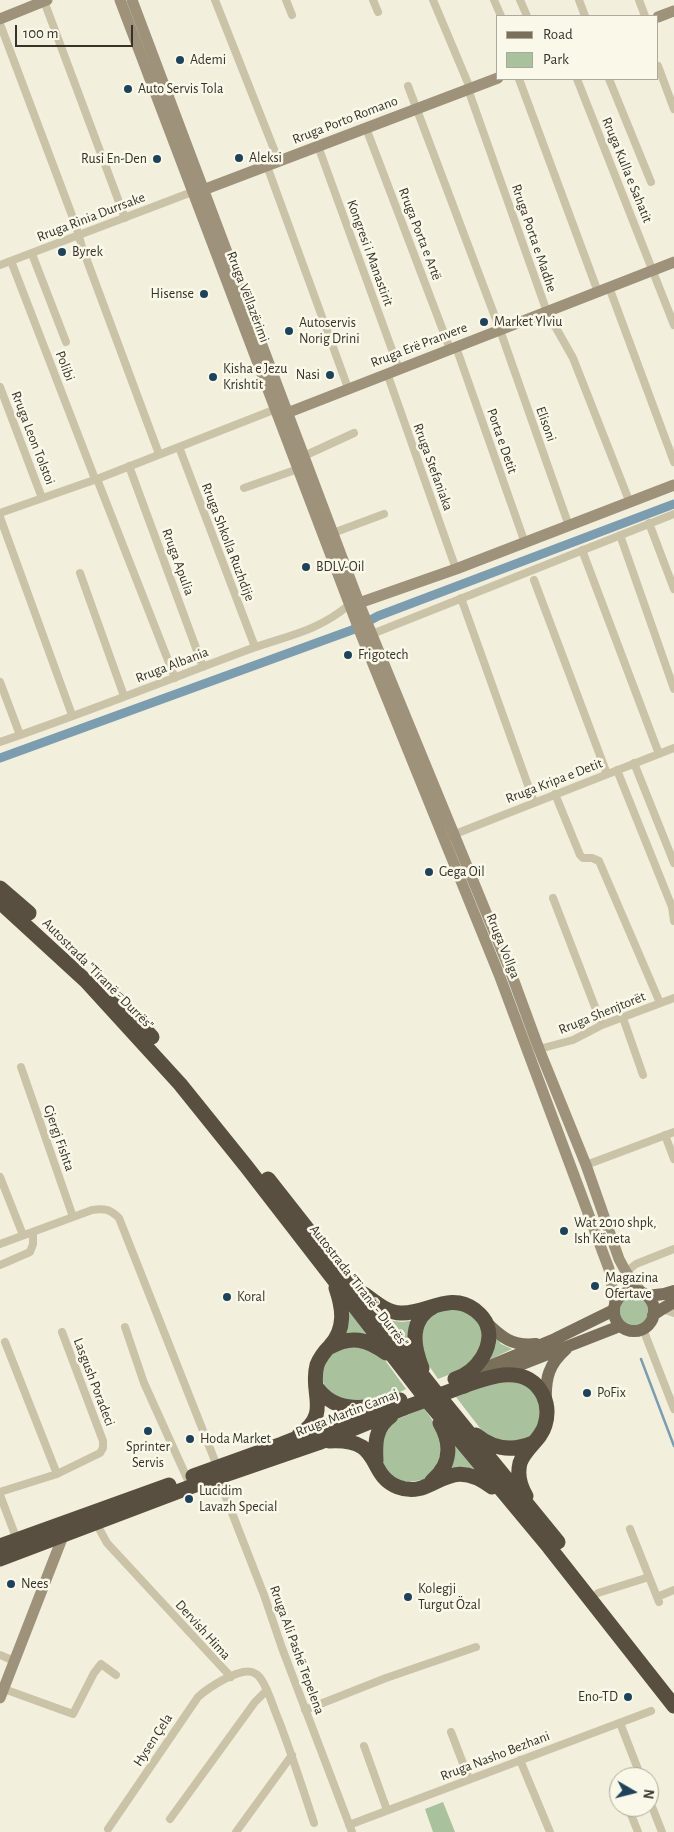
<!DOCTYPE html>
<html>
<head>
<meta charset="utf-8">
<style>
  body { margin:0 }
  #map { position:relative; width:674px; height:1832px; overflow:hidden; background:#f2efdd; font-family:"Alegreya Sans",sans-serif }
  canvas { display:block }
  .legend { position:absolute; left:496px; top:15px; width:162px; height:65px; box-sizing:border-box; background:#faf8e9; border:1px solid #aca99c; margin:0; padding:6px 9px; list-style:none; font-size:15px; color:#383229 }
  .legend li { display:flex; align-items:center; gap:10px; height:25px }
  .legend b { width:25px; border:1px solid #aca99c }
  .north { position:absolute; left:609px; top:1767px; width:50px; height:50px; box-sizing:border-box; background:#faf8e9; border:1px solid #aca99c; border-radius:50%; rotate:98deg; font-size:14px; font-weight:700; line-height:20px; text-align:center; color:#383229 }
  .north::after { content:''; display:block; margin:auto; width:18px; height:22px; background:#1e4259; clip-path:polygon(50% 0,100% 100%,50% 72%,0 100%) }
  .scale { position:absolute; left:15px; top:25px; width:118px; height:22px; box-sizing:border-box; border:2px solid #383229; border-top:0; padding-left:6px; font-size:15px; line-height:18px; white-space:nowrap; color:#383229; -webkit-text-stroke:4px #faf8e9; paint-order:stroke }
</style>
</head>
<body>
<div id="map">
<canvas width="674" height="1832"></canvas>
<ul class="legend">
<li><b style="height:6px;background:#7a6f5a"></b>Road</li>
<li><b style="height:14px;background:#a9c29d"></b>Park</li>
</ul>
<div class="north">N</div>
<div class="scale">100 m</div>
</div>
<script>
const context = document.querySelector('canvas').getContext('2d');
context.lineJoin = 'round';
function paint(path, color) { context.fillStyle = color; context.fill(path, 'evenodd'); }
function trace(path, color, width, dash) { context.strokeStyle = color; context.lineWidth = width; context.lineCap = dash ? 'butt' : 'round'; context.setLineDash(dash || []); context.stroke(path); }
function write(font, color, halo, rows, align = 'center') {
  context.font = font + ' "Alegreya Sans",sans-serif'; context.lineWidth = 5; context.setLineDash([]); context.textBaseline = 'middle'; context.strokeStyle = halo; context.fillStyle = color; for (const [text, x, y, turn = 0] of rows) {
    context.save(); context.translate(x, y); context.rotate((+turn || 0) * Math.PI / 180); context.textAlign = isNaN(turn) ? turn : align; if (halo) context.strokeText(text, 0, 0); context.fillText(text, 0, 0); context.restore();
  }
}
const green = new Path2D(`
  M620 1311a14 14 0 1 1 28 0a14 14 0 1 1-28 0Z
  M346,1303l29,36 -33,-2z
  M462,1307l18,16 3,25 -22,22 -23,9 -17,-25 -4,-17 10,-23z
  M387,1320l15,2 14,-2 -5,33z
  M495,1336l6,8 11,5 -25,12z
  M355,1343l27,13 24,33 -39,19 -13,2 -30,-24c-6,-29 9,-34 31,-43z
  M503,1379l29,8 11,28 -11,23 -24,8 -25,-14 -27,-35z
  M424,1408l17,25 3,13 -11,28 -11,6 -13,2 -11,-2 -14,-11 -6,-22 15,-26z
  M452,1435l29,37 -35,-2z
  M443,1802l12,30h-22l-8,-23z`);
const stream = new Path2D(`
  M641,1359l33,87`);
const canal = new Path2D(`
  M0,758l352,-128 26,-14 296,-112`);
const street = new Path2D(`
  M215,0l64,162
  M286,0l6,15
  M373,0l5,12
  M433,0l37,88
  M494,0l7,16
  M520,0l7,16
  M579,0l6,16
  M639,0l6,16
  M44,1l81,217
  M0,24l76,202 6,21 77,207
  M658,66l16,43
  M519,79l79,213
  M577,79l97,246
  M609,79l42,103
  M408,86l92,244 69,196
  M468,89l79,223 26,46 57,145
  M366,128l84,221
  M318,146l81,223
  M267,166l81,222
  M32,254l34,88
  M11,261l84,218
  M0,265l192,-73
  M609,287l65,175
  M456,347l69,196
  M387,373l69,196
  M0,387l42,111
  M179,447l76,200
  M304,456l50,-23
  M129,466l74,201
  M97,479l78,199
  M244,488l54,-19
  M0,513l97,-34 179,-70
  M0,517l72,198
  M649,523l25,66
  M333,533l51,-19
  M620,535l54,154
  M582,550l77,204
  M80,573l44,123
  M534,580l73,194
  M461,598l73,204
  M372,634l302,-120
  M0,682l20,53
  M0,742c82,-28 162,-60 242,-90 41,-16 72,-18 107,-47
  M634,763l40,100
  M617,770l55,137 2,14
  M555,794l25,61 3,3h9l7,3 61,142
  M450,836l224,-88
  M553,898l49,127
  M623,1018l20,57
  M539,1049l34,-9 29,-15 72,-27
  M21,1067l52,150
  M665,1135l9,24
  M586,1165l88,-33
  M0,1177l23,58
  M0,1244l92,-34c12,-2 18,-1 27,8l98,248
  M0,1265l30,-13 3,-8v-11
  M626,1272l10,-8 38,-15
  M662,1309l12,4
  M125,1327l19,56 43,95
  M643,1329l31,80
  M5,1342l52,132
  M218,1477l46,118 18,53 70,184
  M0,1492l57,-18 43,-21 3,-5v-7l-41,-109
  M0,1495l17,45
  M96,1523l11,20 124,134
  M630,1529l29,73
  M598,1593l51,-16
  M657,1597l17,-7
  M0,1655l14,6
  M4,1689l69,25 21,-41 7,-9 15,11
  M305,1710l81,-32 90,-31
  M620,1723l21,54
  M451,1732l18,47
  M364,1746l23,64
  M520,1760l30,72
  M649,1799l13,33
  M628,1807l10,25
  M170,1819l85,-117 12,-12
  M349,1825l302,-114
  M108,1829l90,-132c10,-9 40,-29 54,-25 3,1 7,4 9,7 8,12 12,28 18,42 13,34 24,68 35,102
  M236,1832l56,-77`);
const secondary = new Path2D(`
  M120,0l240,632 140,345 109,292 6,35
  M132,0l229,608 150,365 28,76 47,116 33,94 7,13 16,21
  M658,17l16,-6
  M0,19l47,-19
  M203,190l295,-112
  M287,413l387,-151
  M359,603l97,-34 218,-84
  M0,1698l63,-162`);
const primary = new Path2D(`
  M614 1311a20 20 0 1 1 40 0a20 20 0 1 1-40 0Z
  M647,1296l17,-2 10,-3
  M653,1315l9,-6 12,-7
  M486,1322c15,15 27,25 50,22
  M497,1374l123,-48
  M468,1375l87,-36 59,-29
  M546,1401c-1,-23 3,-37 20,-52`);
const highway = new Path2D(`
  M0,888l29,25
  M0,902l86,79 94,103 66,82 184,238 119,143 125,159
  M117,999l35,38
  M268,1179l165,210 125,153
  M364,1294c11,8 23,19 37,19 26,1 49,-22 74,-3 5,4 10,9 12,15 4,11 1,23 -5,33 -6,9 -16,18 -27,21
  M330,1347c21,-12 37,-8 56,6
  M422,1368c-9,-22 -13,-48 11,-61
  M464,1386c26,-10 63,-23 79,9 5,10 5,20 2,30 -4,15 -20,23 -25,38 -3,12 0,23 6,33
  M317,1388c13,17 29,21 50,19
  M299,1435c33,-22 10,-42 18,-70 3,-8 7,-13 13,-19 16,-17 13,-38 6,-58
  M476,1435c17,14 36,17 57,8
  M329,1441c56,-3 36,33 69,46 36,14 48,-35 94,0
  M376,1461c-1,-17 -1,-34 15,-45
  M193,1476l89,-32 99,-39 19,-5
  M432,1481c19,-16 20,-37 8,-58
  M0,1546l169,-61
  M0,1559l190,-72 128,-44 86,-35`);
const highwayBridge = new Path2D(`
  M404,1408l60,-22`);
const markers = [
  [180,60,5,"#1e4259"],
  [128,89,5,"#1e4259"],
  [239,158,5,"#1e4259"],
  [157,159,5,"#1e4259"],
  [62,252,5,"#1e4259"],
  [204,294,5,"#1e4259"],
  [484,322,5,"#1e4259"],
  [289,331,5,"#1e4259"],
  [330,375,5,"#1e4259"],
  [213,377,5,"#1e4259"],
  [306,567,5,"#1e4259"],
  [348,655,5,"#1e4259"],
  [429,872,5,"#1e4259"],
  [564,1231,5,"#1e4259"],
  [595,1286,5,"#1e4259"],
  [227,1297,5,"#1e4259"],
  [587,1393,5,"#1e4259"],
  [148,1431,5,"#1e4259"],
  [190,1439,5,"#1e4259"],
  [189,1499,5,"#1e4259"],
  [11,1584,5,"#1e4259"],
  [408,1597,5,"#1e4259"],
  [628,1697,5,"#1e4259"]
];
const poiNames = [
  ["Ademi",190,60],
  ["Auto Servis Tola",138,89],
  ["Aleksi",249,158],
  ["Rusi En-Den",147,159,"right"],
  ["Byrek",72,252],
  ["Hisense",194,294,"right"],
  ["Market Ylviu",494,322],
  ["Autoservis",299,323],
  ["Norig Drini",299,339],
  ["Kisha e Jezu",223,369],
  ["Krishtit",223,385],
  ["Nasi",320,375,"right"],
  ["BDLV-Oil",316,567],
  ["Frigotech",358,655],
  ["Gega Oil",439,872],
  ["Wat 2010 shpk,",574,1223],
  ["Ish Këneta",574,1239],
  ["Magazina",605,1278],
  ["Ofertave",605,1294],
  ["Koral",237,1297],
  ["PoFix",597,1393],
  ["Hoda Market",200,1439],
  ["Sprinter",148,1447,"center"],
  ["Servis",148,1463,"center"],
  ["Lucidim",199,1491],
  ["Lavazh Special",199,1507],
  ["Nees",21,1584],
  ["Kolegji",418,1589],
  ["Turgut Özal",418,1605],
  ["Eno-TD",618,1697,"right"]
];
const streetNames = [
  ["Rruga Porto Romano",345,120,-21],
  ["Rruga Kulla e Sahatit",627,170,68],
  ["Rruga Rinia Durrsake",91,217,-21],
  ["Rruga Porta e Artë",420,234,69],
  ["Rruga Porta e Madhe",534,238,71],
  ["Kongresi i Manastirit",370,253,70],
  ["Rruga Vëllazërimi",248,297,69],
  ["Rruga Erë Pranvere",419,345,-21],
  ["Polibi",65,366,69],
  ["Elisoni",546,424,70],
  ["Rruga Leon Tolstoi",33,438,69],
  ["Porta e Detit",502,441,71],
  ["Rruga Stefaniaka",433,467,70],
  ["Rruga Shkolla Ruzhdije",228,542,69],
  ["Rruga Apulia",178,562,70],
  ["Rruga Albania",172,665,-21],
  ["Rruga Kripa e Detit",554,781,-21],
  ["Rruga Vollga",503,946,68],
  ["Autostrada \"Tiranë - Durrës\"",98,974,45],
  ["Rruga Shenjtorët",602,1013,-22],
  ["Gjergj Fishta",59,1138,71],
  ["Autostrada \"Tiranë - Durrës\"",359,1286,52],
  ["Lasgush Poradeci",94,1382,69],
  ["Rruga Martin Camaj",347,1413,-21],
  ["Dervish Hima",203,1630,48],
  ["Rruga Ali Pashë Tepelena",297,1650,70],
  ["Hysen Çela",153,1740,-57],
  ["Rruga Nasho Bezhani",495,1756,-21]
];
paint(green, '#a9c29d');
trace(stream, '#7c9db0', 2.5);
trace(canal, '#7c9db0', 9);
trace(street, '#cbc3a8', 8);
trace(secondary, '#9e937a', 11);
trace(primary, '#7a6f5a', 12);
trace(highway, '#594f40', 15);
trace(highwayBridge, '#594f40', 15);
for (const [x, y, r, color] of markers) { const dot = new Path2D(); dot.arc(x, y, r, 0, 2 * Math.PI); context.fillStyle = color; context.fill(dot); trace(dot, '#faf8e9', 2); }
write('14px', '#383229', '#faf8e9', poiNames, 'left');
write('14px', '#383229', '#faf8e9', streetNames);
</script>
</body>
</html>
